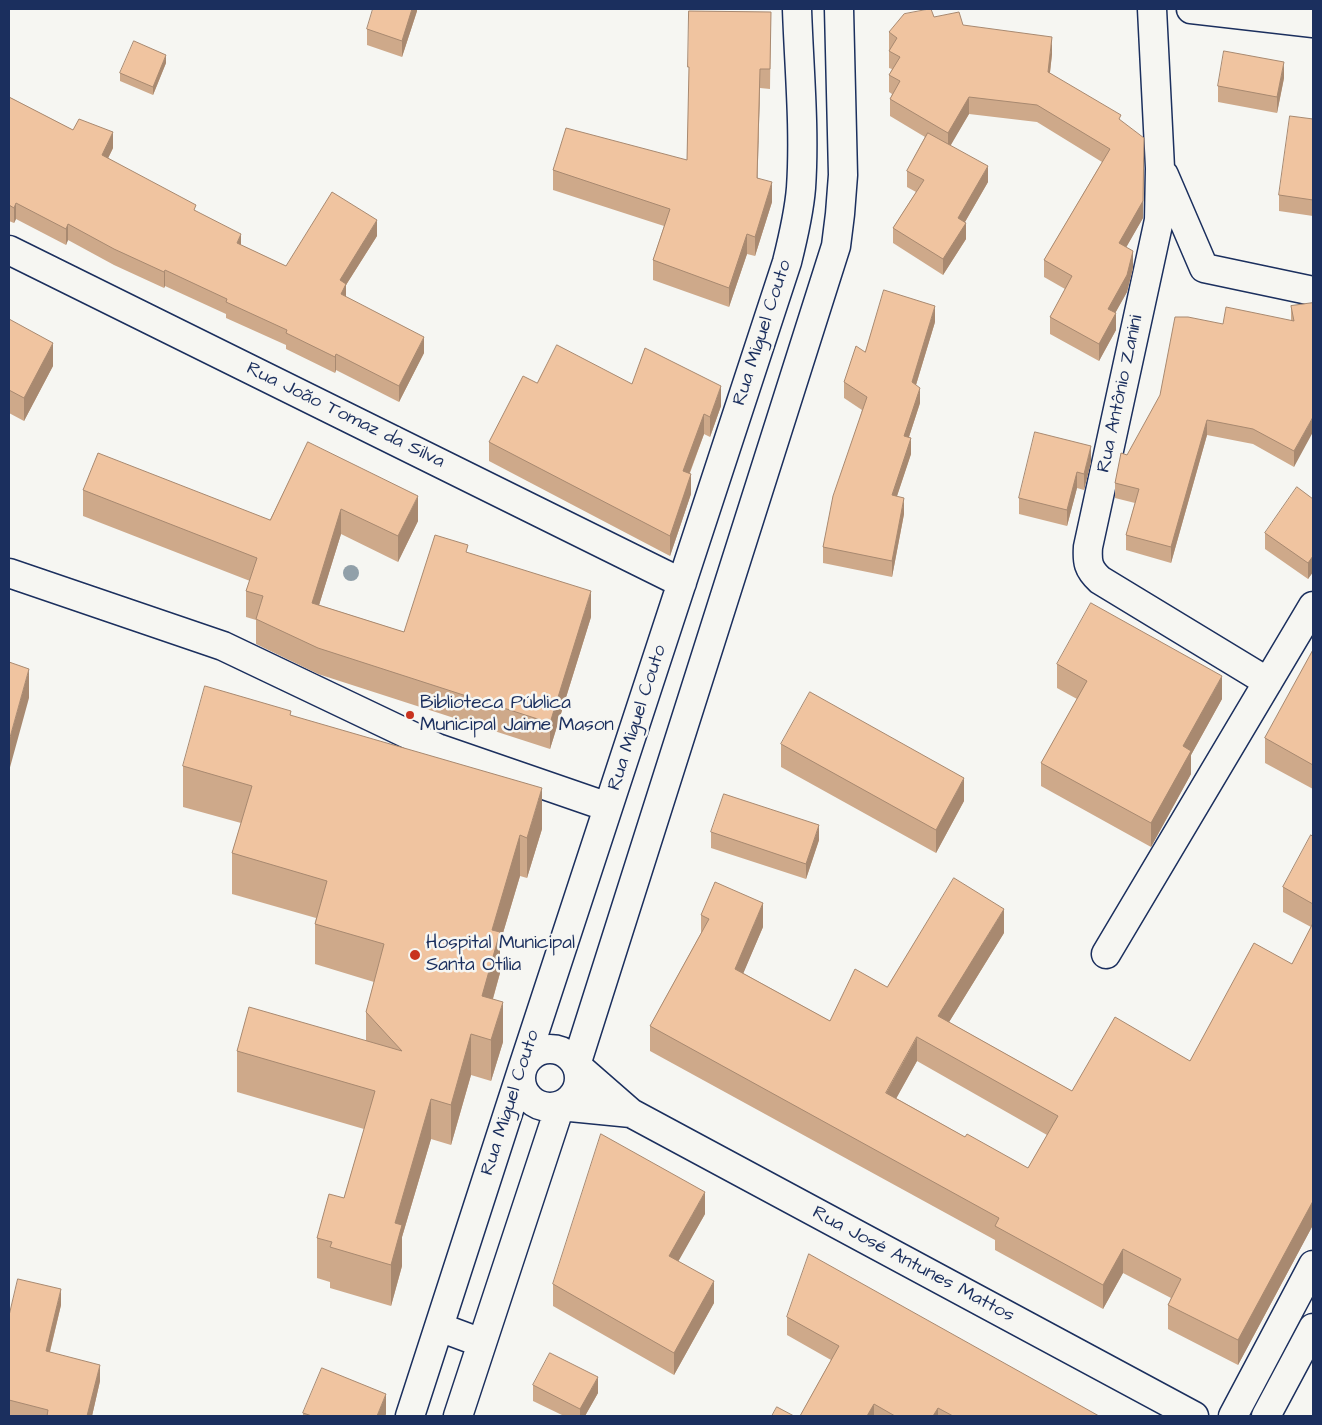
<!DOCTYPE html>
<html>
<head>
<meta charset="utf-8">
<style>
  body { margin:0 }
  #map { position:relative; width:1322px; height:1425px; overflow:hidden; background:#f6f6f2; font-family:"Architects Daughter",sans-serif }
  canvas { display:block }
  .frame { position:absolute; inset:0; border:10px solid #1b2f5e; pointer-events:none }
</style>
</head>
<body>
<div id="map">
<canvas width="1322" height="1425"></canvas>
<div class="frame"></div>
</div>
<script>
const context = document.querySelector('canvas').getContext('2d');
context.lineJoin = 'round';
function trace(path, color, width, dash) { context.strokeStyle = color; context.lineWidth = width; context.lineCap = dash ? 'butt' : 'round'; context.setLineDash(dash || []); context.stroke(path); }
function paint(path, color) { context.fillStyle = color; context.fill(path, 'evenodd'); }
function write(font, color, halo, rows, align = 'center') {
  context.font = font + ' "Architects Daughter",sans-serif'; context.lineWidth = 5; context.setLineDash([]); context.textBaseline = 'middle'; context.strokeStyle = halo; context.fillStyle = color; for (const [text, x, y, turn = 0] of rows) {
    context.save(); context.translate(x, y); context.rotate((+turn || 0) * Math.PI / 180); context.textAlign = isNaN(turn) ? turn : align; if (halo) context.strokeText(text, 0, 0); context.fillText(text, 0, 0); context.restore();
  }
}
const minor = new Path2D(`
  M839,9l4,166 -3,39 -4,32 -260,819 55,48 563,303
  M1152,9l8,159 -1,52 -71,327c-1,15 0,22 12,33l168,102
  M1191,9l122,14
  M1164,175l40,93 109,23
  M9,250l673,333
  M9,573l214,73 214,102 171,59
  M1106,954l207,-348
  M521 1078a29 29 0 1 1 58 0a29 29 0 1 1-58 0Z
  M439,1327l43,16
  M410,1416l112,-346 265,-808c6,-24 12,-49 14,-74 4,-59 -2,-120 -4,-179
  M458,1416l102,-310 71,7`);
const major = new Path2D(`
  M1233,1416l80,-151
  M1266,1416l47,-88`);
const trees = [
  [351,573]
];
const wall = new Path2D(`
  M417,9v2l-15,46 -35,-12v-16z
  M689,11l82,1 -1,77 -10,-1 -3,90 15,24 -17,54 -8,-2 -18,53 -76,-27v-20l11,-34 -111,-36v-20l134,-10 2,-73z
  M934,17l118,37 -2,19 71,48 22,97 -17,29 7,21 -6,24 -12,21 1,17 -17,31 -49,-27v-17l15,-28 -21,-12v-17l58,-98 -65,-40 -68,-8 -19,31 38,37 -23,40 1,17 -23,36 -50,-32v-15l23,-36 -9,-5v-16l18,-34 -35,-21v-17l2,-5 -3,-2v-17l3,-6 -3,-1v-36z
  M166,63l-13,32 -33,-14v-8z
  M1284,78l-7,35 -59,-11v-16z
  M9,97l64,33 40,18 -5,10 88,53 45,34 45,21 91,-30 -31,49v12l78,56 -25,49 -63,-32 -1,3 -49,-24v-4l-60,-27v-4l-61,-28 -1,2 -50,-23 -46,-25 -2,5 -50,-26 -2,4 -5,-2z
  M1313,119v97l-34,-5v-16z
  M1313,303l-19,164 -41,-23 -46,-9 -36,128 -45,-13v-15l9,-32 -20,-5v-15l12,-28 96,-131 68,-3v-15z
  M9,319l44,47 -29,55 -15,-8z
  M935,322l-19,63 4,18 -11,34 2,17 -14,42 7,18 -12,63 -69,-14v-16l39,-137 -18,-12v-16l21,-30z
  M632,384l89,22 -11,31 -6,-3 -14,39 1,21 -21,62 -181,-95v-19z
  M308,442l110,79 -20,41 -57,-28 -22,71 85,27 64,-79 123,64 -41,132 -232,-75 -62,-30v-24l-10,-3v-26l4,-10 -167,-65v-26l187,30z
  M1091,462l-7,28 -7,-2 -10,38 -48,-12v-16z
  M1313,499v73l-5,7 -43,-30v-16z
  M1313,650v139l-48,-26v-25z
  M1057,664l165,35 -31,56v19l-40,73 -110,-61v-23l36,-64 -20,-11z
  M291,716l251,113 -15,49 -7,-2 -20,67v30l-7,26 10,43 -12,39 -20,-6 -20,70 -20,-6 -29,98v29l-11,40 -61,-18v-6l-13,-4v-40l27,-40 20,-69 -127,-37v-41l129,-10v-29l8,-30 -59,-18v-40l1,-6 -84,-24v-41l9,-30 -58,-16v-41z
  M781,744l183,57 -28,52 -155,-86z
  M711,832l108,8 -13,39 -95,-31z
  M1313,837v388l-75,140 -70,-36v-24l3,-7 -48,-25 -20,36 -108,-59v-10l-345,-189v-25l51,-93v-18l62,12 -20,46 87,48 57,-34 117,-54 -55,89 123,69 118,-30 102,-97 19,-37 -28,-15v-25zM917,1061l130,74 -19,33 -63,-31 -69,-39z
  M705,1214l-27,47 36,42 -40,72 -121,-69v-22z
  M61,1305l-11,47 50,29 -8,35h-83v-100z
  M787,1317l312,99h-299l31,-56 -44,-25z
  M533,1385l65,8 -13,23h-21l-31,-15z
  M303,1413l83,1 -1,2h-82z`);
const shadedWall = new Path2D(`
  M412,9h5v2l-15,46v-16z
  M1052,37v17l-4,35v-17z
  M166,55v8l-13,32v-8z
  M1284,62v16l-7,35v-16z
  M760,69v19l-3,110v-20z
  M969,97v17l-21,36v-17z
  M113,132v16l-11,23v-16z
  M1144,156l-1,62 -24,42v-17z
  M988,166v16l-30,52v-16z
  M772,182v20l-17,54v-19z
  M16,203v16l-2,4v-15z
  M377,220v16l-31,49v15l-5,10 -1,-30z
  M966,223v16l-23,36v-16z
  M68,224v16l-2,5v-16z
  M241,234v16l-4,-7z
  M747,234v20l-18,53v-19z
  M1133,251v17l-6,24 -19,34v-17z
  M165,270v16l-1,2v-16z
  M935,306v16l-23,76v-16z
  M1116,313v17l-17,31v-17z
  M424,337v16l-25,49v-16z
  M53,343v23l-29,55v-23z
  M336,354v16l-1,3v-16z
  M721,386v20l-11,31v-20z
  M920,388v15l-16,49v-16z
  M704,414v20l-21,56v-19z
  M1313,417v15l-19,35v-16z
  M1207,420v15l-36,128v-16z
  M911,438v16l-19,57v-16z
  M1091,446v16l-7,28v-16z
  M1077,472v16l-10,38v-16z
  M691,474v20l-21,62v-20z
  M418,496v25l-20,41v-26z
  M904,498v16l-12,63v-16z
  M341,509v25l-29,94v-25z
  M1313,556v16l-5,7v-16z
  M591,591v26l-41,132v-26z
  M29,669v29l-20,73v-30z
  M1222,676v23l-31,56v19l-40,73v-24l32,-77z
  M964,778v23l-28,52v-23z
  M542,788v41l-15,49v-40z
  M819,825v15l-13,39v-15z
  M520,835v41l-20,67v30l-18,64v-41l10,-66z
  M763,903v24l-28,66v-24z
  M1004,909v24l-66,107v-24z
  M503,1002v40l-12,39v-41z
  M471,1034v41l-20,70v-40z
  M917,1037v24l-31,56v-24z
  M431,1099v40l-29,98v29l-11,40v-41l4,-42z
  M705,1192v22l-36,64v-22z
  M1313,1201v24l-75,140v-25z
  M1123,1249v24l-20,36v-24z
  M714,1281v22l-40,72v-22z
  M61,1289v16l-15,62v-16z
  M100,1365v16l-8,35h-5z
  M598,1377v16l-13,23h-5v-7z
  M386,1394v20l-1,2h-8z
  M874,1404v12h-7z
  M938,1408v8h-5z`);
const building = new Path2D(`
  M373,9h39l-10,32 -35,-12z
  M931,9l3,8 25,-5 4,13 89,12 -4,35 73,43 -2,4 25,19 -1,63 -24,42 14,8 -6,24 -19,34 8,4 -17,31 -49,-27 22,-41 -28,-16 66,-111 -73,-44 -68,-8 -21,36 -58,-34 10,-18 -11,-6 11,-18 -11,-6 8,-13 -8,-6 15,-18z
  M689,11l82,1 -1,57h-10l-3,109 15,4 -17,55 -8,-3 -18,54 -76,-28 17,-51 -117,-39 13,-42 121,32 2,-93h-1z
  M134,41l32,14 -13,32 -33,-14z
  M1224,51l60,11 -7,35 -59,-11z
  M9,97l64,33 6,-11 34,13 -11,23 94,50 -2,5 47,24 -4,9 49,23 46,-74 45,28 -37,60 6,4 -5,10 83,43 -25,49 -63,-32 -1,3 -49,-24 1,-3 -61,-28 1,-3 -62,-29 -1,2 -50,-23 -46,-25 -2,5 -50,-26 -2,5 -5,-3z
  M1290,116l23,3v81l-34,-5z
  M928,133l60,33 -30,52 8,5 -23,36 -50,-31 31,-48 -17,-9z
  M884,290l51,16 -23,76 8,6 -16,48 7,2 -19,57 12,3 -12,63 -69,-14 10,-51 34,-99 -23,-15 12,-36 9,6z
  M1313,303v114l-19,34 -41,-22 -46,-9 -36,127 -45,-12 13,-46 -24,-6 6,-30 6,2 33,-60 15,-78h13l35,7 3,-17 68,14 -3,-15z
  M9,319l44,24 -29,55 -15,-8z
  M557,345l75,39 13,-36 76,38 -11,31 -6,-3 -21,57 8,3 -21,62 -181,-94 34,-66 14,7z
  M1035,432l56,14 -7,28 -7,-2 -10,38 -48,-12z
  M308,442l110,54 -20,40 -57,-27 -29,94 92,29 31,-97 33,10 -2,7 125,39 -41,132 -232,-75 -62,-29 7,-23 -17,-5 11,-33 -174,-68 15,-37 172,67z
  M1297,487l16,12v57l-5,7 -43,-30z
  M1091,603l131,73 -39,70 8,5 -40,72 -110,-60 46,-82 -30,-17z
  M1313,650v115l-48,-27z
  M9,662l20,7 -20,72z
  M205,686l86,25 -1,4 252,73 -15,50 -7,-3 -28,95 8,2 -18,64 21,6 -12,38 -20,-6 -20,71 -20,-6 -36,124 7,2 -11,40 -61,-18 2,-5 -15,-4 12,-44 15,4 31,-107 -138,-40 12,-44 153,44 -36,-39 18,-68 -69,-20 12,-43 -95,-28 20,-67 -69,-20z
  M810,692l154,86 -28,52 -155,-86z
  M724,794l95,31 -13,39 -95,-32z
  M1311,835l2,2v67l-30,-17z
  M954,878l50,31 -66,107 134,75 43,-74 75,44 64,-118 38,21 21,-41v278l-75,139 -70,-35 13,-26 -58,-30 -20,36 -108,-59 4,-8 -349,-192 59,-107 -8,-4 14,-33 48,21 -28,66 95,52 25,-52 32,18zM917,1037l141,79 -30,52 -61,-34 -2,3 -79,-44z
  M601,1134l104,58 -36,64 45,25 -40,72 -121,-69z
  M809,1254l290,162h-146l-15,-8 -5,8h-38l-21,-12 -7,12h-67l39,-70 -52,-29z
  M18,1279l43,10 -15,62 54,14 -13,51h-40l1,-6 -39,-10v-84z
  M550,1353l48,24 -18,32 -47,-24z
  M322,1368l64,26 -9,22h-65l-9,-3z
  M777,1407l17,9h-22z`);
const markers = [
  [410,715,5,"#c8321e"],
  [415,955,6,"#c8321e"]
];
const streetNames = [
  ["Rua Miguel Couto",763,333,-72],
  ["Rua Antônio Zanini",1121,394,-78],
  ["Rua João Tomaz da Silva",345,416,26],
  ["Rua Miguel Couto",638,718,-72],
  ["Rua Miguel Couto",511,1103,-72],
  ["Rua José Antunes Mattos",913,1265,28]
];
const poiNames = [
  ["Biblioteca Pública",420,704],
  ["Municipal Jaime Mason",420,726],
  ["Hospital Municipal",426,944],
  ["Santa Otília",426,966]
];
trace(minor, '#1b2f5e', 31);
trace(major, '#1b2f5e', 31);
trace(minor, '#f6f6f2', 28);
trace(major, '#f6f6f2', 28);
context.fillStyle = '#91a0a9';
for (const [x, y] of trees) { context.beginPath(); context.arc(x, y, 8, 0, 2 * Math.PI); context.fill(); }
paint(wall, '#cea98a');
paint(shadedWall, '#a88970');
paint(building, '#f0c4a0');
trace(building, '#a88970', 1);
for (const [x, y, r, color] of markers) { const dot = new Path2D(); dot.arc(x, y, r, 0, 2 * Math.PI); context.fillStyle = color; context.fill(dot); trace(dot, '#f6f6f2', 2); }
write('19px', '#1b2f5e', '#f6f6f2', streetNames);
write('19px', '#1b2f5e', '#f6f6f2', poiNames, 'left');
</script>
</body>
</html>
